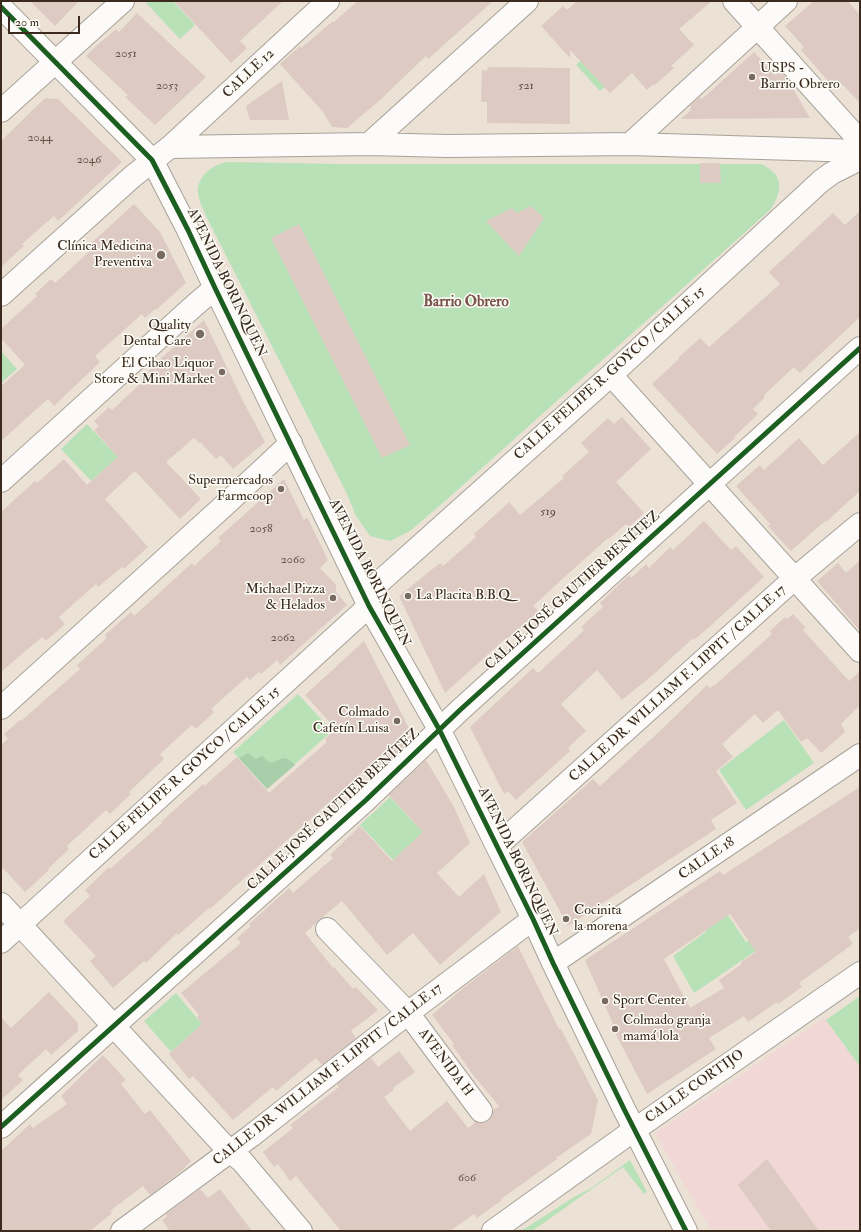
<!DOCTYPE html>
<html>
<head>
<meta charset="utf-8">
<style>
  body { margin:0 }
  #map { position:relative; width:861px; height:1232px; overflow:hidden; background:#ebe2d5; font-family:"IM FELL Double Pica",serif }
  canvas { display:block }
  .frame { position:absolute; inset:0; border:2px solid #3b2a1e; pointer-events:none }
  .scale { position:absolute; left:8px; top:16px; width:72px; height:18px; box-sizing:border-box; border:2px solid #3b2a1e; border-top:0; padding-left:5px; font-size:12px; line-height:14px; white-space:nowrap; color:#3b2a1e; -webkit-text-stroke:3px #fdfcf7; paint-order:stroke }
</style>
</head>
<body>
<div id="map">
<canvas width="861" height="1232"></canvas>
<div class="frame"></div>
<div class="scale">20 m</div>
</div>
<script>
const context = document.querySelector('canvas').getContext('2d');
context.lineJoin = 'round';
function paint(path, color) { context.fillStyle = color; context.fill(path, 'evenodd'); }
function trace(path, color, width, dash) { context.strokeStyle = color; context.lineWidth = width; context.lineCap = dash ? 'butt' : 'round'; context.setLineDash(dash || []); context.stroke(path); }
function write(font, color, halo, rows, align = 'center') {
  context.font = font + ' "IM FELL Double Pica",serif'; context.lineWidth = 3; context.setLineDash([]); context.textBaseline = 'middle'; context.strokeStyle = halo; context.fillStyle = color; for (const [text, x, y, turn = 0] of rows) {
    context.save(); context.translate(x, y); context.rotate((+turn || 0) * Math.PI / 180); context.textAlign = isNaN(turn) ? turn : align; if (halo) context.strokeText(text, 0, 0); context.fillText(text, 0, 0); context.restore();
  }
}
const built = new Path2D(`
  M824,1018l36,49v164h-149l-56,-98z`);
const green = new Path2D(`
  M149,1h24l22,24 -15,14 -34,-36z
  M600,43l5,44 -5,4 -24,-26z
  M226,162l117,2h418c23,11 22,25 10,45l-327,293 -34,29 -20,10 -20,-5 -14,-20 -9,-22 -141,-278c-3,-8 -8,-17 -8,-24 -1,-16 15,-27 28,-30z
  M1,351l16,18 -16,14z
  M87,424l31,33 -27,24 -30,-32z
  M298,694l34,37 -65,58 -34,-37z
  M784,720l30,43 -68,47 -27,-40z
  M390,797l33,35 -30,28 -33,-35z
  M705,881l41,61 13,-8 7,10 -72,49 -21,-37 34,-25 -23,-36z
  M176,993l26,31 -31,28 -27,-31z
  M860,996v71l-34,-47z
  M630,1160l17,32 -3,2 -21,-27 -91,64h-11l53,-34 19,-10z`);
const forest = new Path2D(`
  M248,753l8,6 6,-3 7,6 3,1c11,-5 13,-8 23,2l-28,24 -28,-31z`);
const building = new Path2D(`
  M30,1h49l-24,25z
  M174,1h109l-43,40 7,7 -16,15z
  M358,1h135l-65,58 -2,-3 -46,44 -33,28 -15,-1 -9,-15 -43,-48 20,-18 1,2 32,-27 1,1z
  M577,1h135l-33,28 15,16 -23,21 3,2 -19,17 -1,-1 -7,6 -15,-17 -22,20 -40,-43v8l-29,-32 22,-20 4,4z
  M814,1h34l12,14v88l-18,-19 -6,6 -35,-40 3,-3 -19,-21z
  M137,13l69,64 -51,48 -30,-28 3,-2 -42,-39 8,-8 22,-19 3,3z
  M754,52l21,23 5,-5 8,10 22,38 -129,1 9,-8 1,-6 9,-8 2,2z
  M488,67l82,1v56l-83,-1v-21h-6l1,-32 5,1z
  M282,81l7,39h-39l-4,-14z
  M45,98l13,1 64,63 -64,59 -4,-5 -32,28 2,2 -23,21v-126z
  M700,163h20l1,20h-21z
  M134,204l26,28 26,51 -30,27 -1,-1 -10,9 -3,-4 -47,42 5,6 -46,44 -6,-7 -47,42v-55l24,-21 -24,-27v-9l36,-33 -2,-2 16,-15 4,4 36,-33 -3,-4z
  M531,206l13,12 -25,38 -33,-35 26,-13 5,5z
  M860,211v106l-60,56 -6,-6 -30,28 1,2 -12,12 5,5 -24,23 1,1 -18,16 -65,-70 27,-25 -1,-1 22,-20 9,9 71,-63 -11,-12 64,-59 12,12z
  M299,224l111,221 -28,13 -111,-220z
  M204,320l40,83 21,39 -32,27 -12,-14 -5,4 -16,-17 -1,1 -5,-5 -28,24 35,37 -21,20 -45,-48 -30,28 43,48 -24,22 -2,-2 -24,20 -2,-3 -37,33 6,7 -19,17 -4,-4 -41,35v-160l34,-31 2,2 27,-24 23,26 31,-28 -24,-27 5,-4 -5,-5 15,-14 3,3 39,-36 -3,-3 3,-2 -1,-1z
  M622,417l29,32 -35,33 28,31 -15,14 -3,-3 -17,15 -1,-1 -40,36 -35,32 6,5 -32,28 -1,-1 -61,55 -46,-97 41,-33 3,3 33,-29 -2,-3 35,-32 11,13 44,-37 -2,-2 27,-24 -8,-9 27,-25 6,6z
  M860,432v59l-34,31 -1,-1 -34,30 -24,-26h4l-35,-39 24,-21 4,5 35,-32 24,27z
  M284,479l20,41 3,-3 21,43 -8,8 16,17v7l11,13 -67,60 -3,-5 -16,14 -2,-2 -9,8 -3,-3 -36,32 3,3 -18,17 -4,-4 -32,29 4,5 -35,33 2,2 -21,20 -4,-4 -39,36 2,3 -21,20 1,1 -24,22 -24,-26v-121l7,-6 -4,-5 16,-14 1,1 59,-52 -3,-4 30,-27 -2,-3 26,-23 3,4 58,-53 2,3 27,-25 -3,-3z
  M704,521l27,29 5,-4 28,31 -57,52 -13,11 -1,-2 -39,36 -32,26 -25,-30 -36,34 25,27 -18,17 2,3 -54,49 -8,-9 -4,3 -34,-67 63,-59 5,5 38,-35 8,-8 -3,-3 22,-20 -3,-4 29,-28 2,3 15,-14 3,4 21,-21 3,3z
  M860,560v71l-43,-50 21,-18 8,10z
  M793,614l13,14 -3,2 46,51 11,-10v34l-19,19 4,8 -24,21 -14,-15 -6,4 -23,-32 -15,13 -8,-9 -33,30 11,13 -17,14 21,32 -26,17 5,9 -148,97 -46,-84 71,-63 7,7 62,-57 45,-44 3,3 3,-3 1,1 58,-52 -2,-3 15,-14 2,2z
  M364,641l48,93v1l1,2 -41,40 -6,-8 -156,140 -1,-1 -31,27 -1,-2 -31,30 -2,-2 -31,27 -23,-27 6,-5 -33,-35 27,-25 -5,-6 24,-23 1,2 52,-46 -1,-1 42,-38 1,2 33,-29 32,36 58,-51 -2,-3 11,-10 -31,-34z
  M426,760l27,45 17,38 -33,30 22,24 25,-23 17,38 -61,53 -27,-32 -26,22 -45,-54 -23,19 -14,13 28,35 1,-1 19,22 3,-2 22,23 -27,21 5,7 -34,27 -6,-7 -40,33 -3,-4 -40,33 -40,-44 -4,3 -20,-25 33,-30 -5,-7 2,-2 -18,-22 60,-50 -4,-5 14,-12 -2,-2 40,-36 4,5 40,-35 -3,-3 30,-29 32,35 31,-29 -34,-37z
  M860,787v141l-12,9 5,7 -54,39 3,4 -24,17 -1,-2 -29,20 -4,-6 -35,22 7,11 -69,45 -36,-69 2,-1 -28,-64 135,-89 3,4zM730,914l26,38 -15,10 1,2 -23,16 5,8 -34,20 -26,-49z
  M518,946l41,83h2l37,71 -7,34 -35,24 1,1 -56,40 1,1 -25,18 -3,-4 -24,17h-109l-45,-55 -6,5 -12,-17 -4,3 -11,-15 30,-24 -3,-3 49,-38 -2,-3 34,-26 7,9 21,-16 16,21 -22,16 1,2 -10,7 26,34 37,-30 21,27 8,-6 6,1 7,-2 3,-5 1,-6 6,-4 -25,-30 -22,-31 2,-1 -22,-29 29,-25z
  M49,992l29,31v8l-27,24 -5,-6 -28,26 5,5 -22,20v-83l10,11z
  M103,1055l23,25 -5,4 24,30 5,-4 41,51 -7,7v1l-34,26 -7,-9 -33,25 2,2 -22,18h-89v-80l29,-27 3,4 34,-24 -6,-8z
  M767,1159l52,72h-48l-33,-46z
  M200,1189l8,9 12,-9 32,42h-82l-8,-11 5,-4 -1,-2z`);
const minor = new Path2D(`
  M734,1l126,140
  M1,7l151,153 36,70 27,58 154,318 70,123 94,190 20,44 71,146 62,122
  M1,111l122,-110
  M369,144l158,-143
  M630,144l156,-143
  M170,147l158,-146
  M1,295l131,-118 38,-30 199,-3 78,2 183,-2 230,7
  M611,375l249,276
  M1,481l194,-176 20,-17
  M365,595l246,-220 210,-194 11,-8 28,-14
  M1,708l226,-205 64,-60
  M497,846l297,-267 66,-55
  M1,904l228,247 13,10 59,70
  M327,929l81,84 73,98
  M1,942l368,-336
  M553,963l307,-208
  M1,1127l365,-327 94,-90 400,-362
  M122,1231l129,-95 157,-123 125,-94
  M493,1231l141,-101 226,-157`);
const cycleway = new Path2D(`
  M1,7l151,153 36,70 27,58 154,318 70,123 94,190 20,44 71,146 62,122
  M1,1127l365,-327 94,-90 400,-362`);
const markers = [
  [752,77,4,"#796a5e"],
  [161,255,5,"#796a5e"],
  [200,334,5,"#796a5e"],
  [222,372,4,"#796a5e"],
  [281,489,4,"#796a5e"],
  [408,596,4,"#796a5e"],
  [333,598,4,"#796a5e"],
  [397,721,4,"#796a5e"],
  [566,919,4,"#796a5e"],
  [605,1001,4,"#796a5e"],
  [615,1029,4,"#796a5e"]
];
const numberNames = [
  ["2051",126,54],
  ["2053",167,86],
  ["521",526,86],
  ["2044",40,138],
  ["2046",89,160],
  ["519",548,512],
  ["2058",261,529],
  ["2060",293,560],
  ["2062",283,638],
  ["606",467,1178]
];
const poiNames = [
  ["USPS -",760,69,"left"],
  ["Barrio Obrero",760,85,"left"],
  ["Clínica Medicina",152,247],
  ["Preventiva",152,263],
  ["Quality",191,326],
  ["Dental Care",191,342],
  ["El Cibao Liquor",214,364],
  ["Store & Mini Market",214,380],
  ["Supermercados",273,481],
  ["Farmcoop",273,497],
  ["Michael Pizza",325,590],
  ["& Helados",325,606],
  ["La Placita B.B.Q",416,596,"left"],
  ["Colmado",389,713],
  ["Cafetín Luisa",389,729],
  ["Cocinita",574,911,"left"],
  ["la morena",574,927,"left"],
  ["Sport Center",613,1001,"left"],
  ["Colmado granja",623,1021,"left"],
  ["mamá lola",623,1037,"left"]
];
const streetNames = [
  ["CALLE 12",249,74,-43],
  ["AVENIDA BORINQUEN",226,283,64],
  ["CALLE FELIPE R. GOYCO / CALLE 15",610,374,-42],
  ["AVENIDA BORINQUEN",369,573,63],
  ["CALLE JOSÉ GAUTIER BENÍTEZ",573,591,-42],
  ["CALLE DR. WILLIAM F. LIPPIT / CALLE 17",678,684,-42],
  ["CALLE FELIPE R. GOYCO / CALLE 15",185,774,-42],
  ["CALLE JOSÉ GAUTIER BENÍTEZ",334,810,-43],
  ["CALLE 18",707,859,-34],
  ["AVENIDA BORINQUEN",517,862,64],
  ["AVENIDA H",445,1063,53],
  ["CALLE DR. WILLIAM F. LIPPIT / CALLE 17",328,1075,-38],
  ["CALLE CORTIJO",695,1087,-35]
];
const neighbourhoodNames = [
  ["Barrio Obrero",466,303]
];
paint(built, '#f1d8d6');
paint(green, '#b8e1b8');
paint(forest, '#a9ceaa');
paint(building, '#ddcac3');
trace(minor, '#a8a198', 24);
trace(minor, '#fcfbf9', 22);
trace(cycleway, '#1b5e20', 5);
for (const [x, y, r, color] of markers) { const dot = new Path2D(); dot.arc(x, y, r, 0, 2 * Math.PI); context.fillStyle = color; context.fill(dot); trace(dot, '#fdfcf7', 1.5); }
write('12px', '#645247', null, numberNames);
write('14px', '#3b2a1e', '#fdfcf7', poiNames, 'right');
write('14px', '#3b2a1e', '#fdfcf7', streetNames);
write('bold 15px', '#79534a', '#fdfcf7', neighbourhoodNames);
</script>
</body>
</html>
